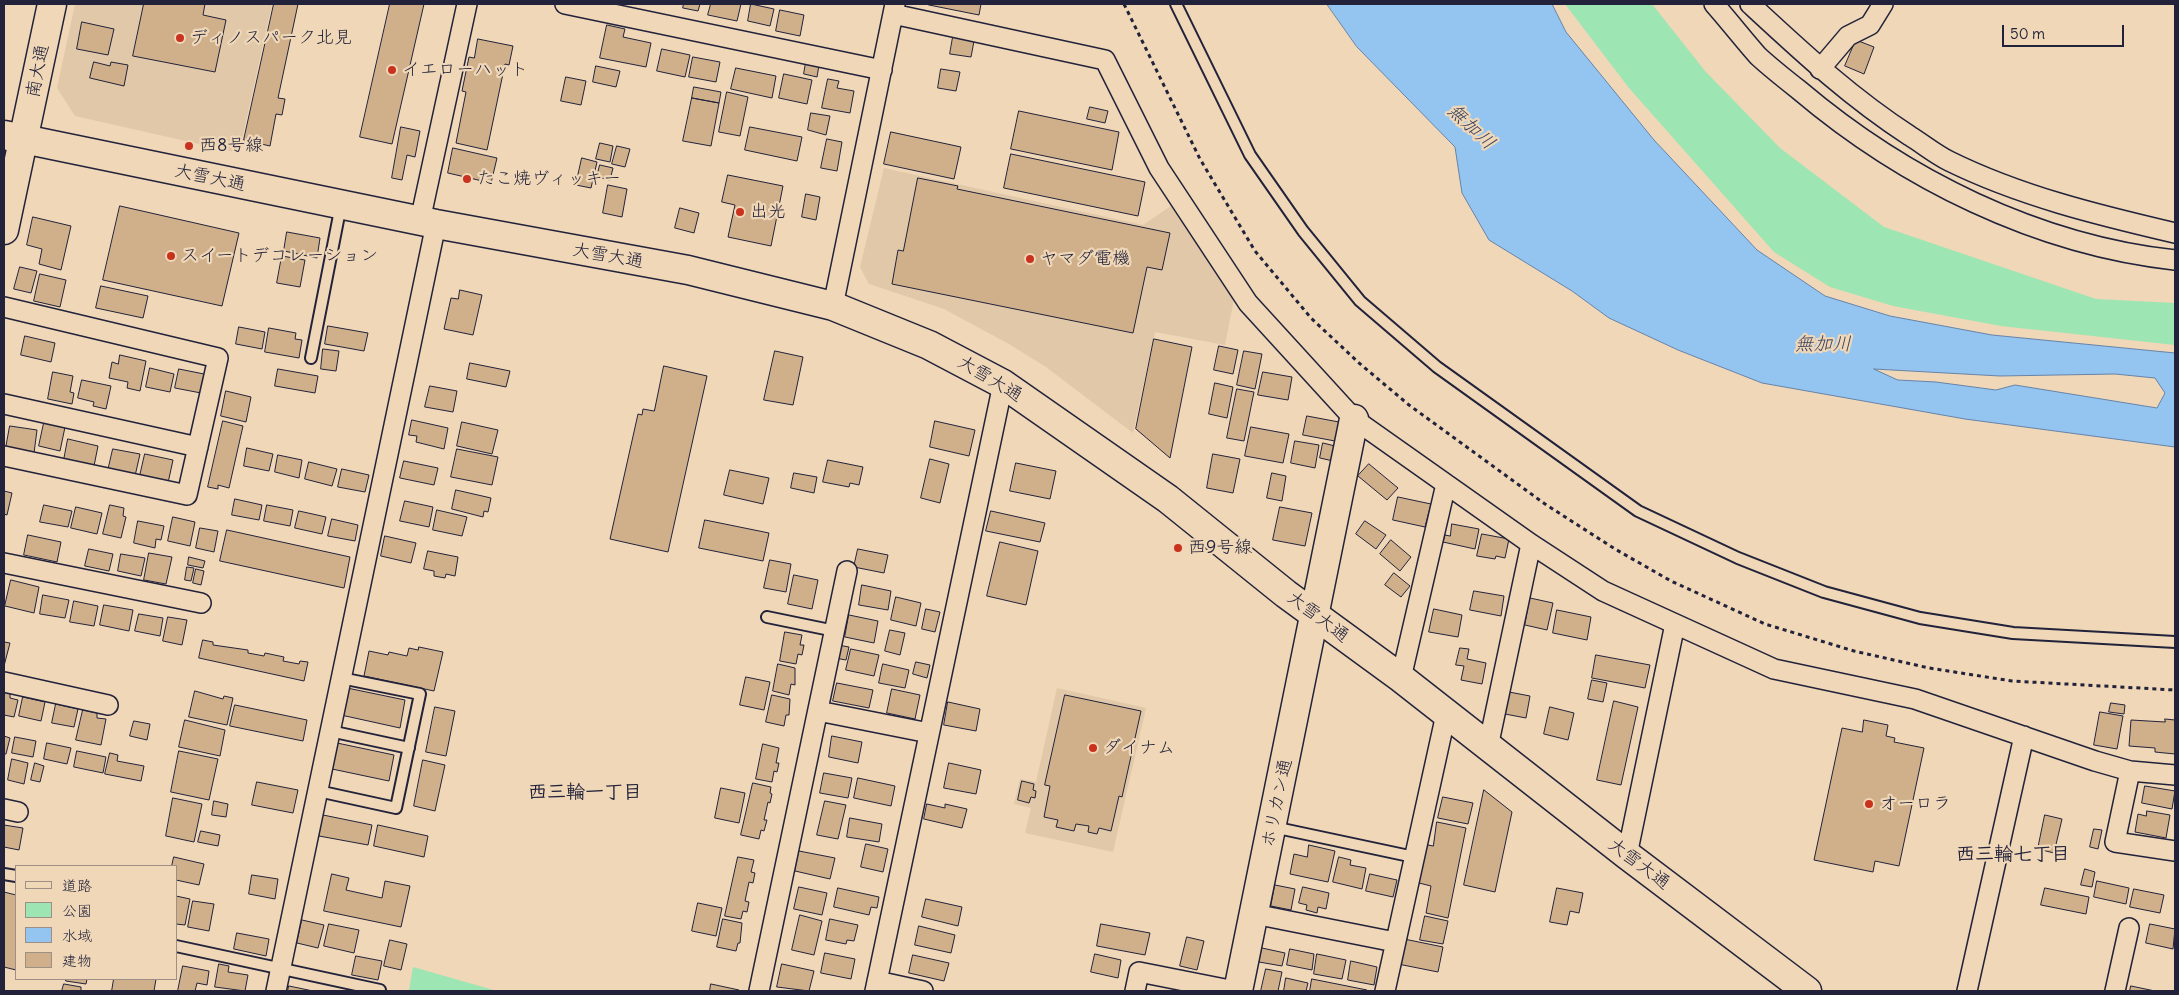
<!DOCTYPE html>
<html>
<head>
<meta charset="utf-8">
<style>
  body { margin:0 }
  #map { position:relative; width:2179px; height:995px; overflow:hidden; background:#efd7b7; font-family:Delius,"Klee One",sans-serif }
  canvas { display:block }
  .frame { position:absolute; inset:0; border:5px solid #22223b; pointer-events:none }
  .legend { position:absolute; left:15px; top:865px; width:162px; height:115px; box-sizing:border-box; background:#efd7b7; border:1px solid #9d8f85; margin:0; padding:6px 9px; list-style:none; font-size:15px; color:#22223b }
  .legend li { display:flex; align-items:center; gap:10px; height:25px }
  .legend b { width:25px; border:1px solid #9d8f85 }
  .scale { position:absolute; left:2002px; top:25px; width:122px; height:22px; box-sizing:border-box; border:2px solid #22223b; border-top:0; padding-left:6px; font-size:15px; line-height:18px; white-space:nowrap; color:#22223b; -webkit-text-stroke:4px #efd7b7; paint-order:stroke }
</style>
</head>
<body>
<div id="map">
<canvas width="2179" height="995"></canvas>
<div class="frame"></div>
<ul class="legend">
<li><b style="height:6px;background:#efd7b7"></b>道路</li>
<li><b style="height:14px;background:#9de5b2"></b>公園</li>
<li><b style="height:14px;background:#94c4f0"></b>水域</li>
<li><b style="height:14px;background:#cfb08b"></b>建物</li>
</ul>
<div class="scale">50 m</div>
</div>
<script>
const context = document.querySelector('canvas').getContext('2d');
context.lineJoin = 'round';
function paint(path, color) { context.fillStyle = color; context.fill(path, 'evenodd'); }
function trace(path, color, width, dash) { context.strokeStyle = color; context.lineWidth = width; context.lineCap = dash ? 'butt' : 'round'; context.setLineDash(dash || []); context.stroke(path); }
function write(font, color, halo, rows, align = 'center') {
  context.font = font + ' Delius,"Klee One",sans-serif'; context.lineWidth = 4.5; context.setLineDash([]); context.textBaseline = 'middle'; context.strokeStyle = halo; context.fillStyle = color; for (const [text, x, y, turn = 0] of rows) {
    context.save(); context.translate(x, y); context.rotate((+turn || 0) * Math.PI / 180); context.textAlign = isNaN(turn) ? turn : align; if (halo) context.strokeText(text, 0, 0); context.fillText(text, 0, 0); context.restore();
  }
}
const built = new Path2D(`
  M75,4h197l-33,149 -164,-37 -18,-28z
  M884,168l259,57 28,-19 63,93 -9,46 -70,-13 -22,101 -87,-66 -37,-23 -65,-35 -75,-25 -9,-17z
  M1057,688l89,20 -33,144 -88,-19 6,-25 -17,-4 6,-25 16,3z`);
const green = new Path2D(`
  M1565,4h87l53,67 75,77 104,79 212,72 79,4v42l-174,-19 -108,-20 -63,-19 -56,-35 -145,-164z
  M413,967l84,24h-88z`);
const water = new Path2D(`
  M1327,4h225l14,28 88,108 103,110 68,46 65,20 102,19 183,18v94l-210,-28 -203,-36 -84,-33 -69,-32 -37,-27 -83,-51 -27,-47 -7,-46 -98,-100zM1874,369l126,7 115,-2 40,4 10,15 -8,15 -142,-23 -19,5 -60,-8 -38,-2z`);
const building = new Path2D(`
  M144,4h61l-2,11 23,5 -11,52 -82,-16z
  M274,4h24l-20,94 7,1 -3,16 -6,-1 -6,32 -26,-6z
  M390,4h34l-32,140 -32,-7z
  M684,4h16l-2,7 -15,-3z
  M711,4h30l-4,17 -29,-6z
  M751,4l23,5 -4,17 -22,-5z
  M930,4h51l-2,11 -50,-10z
  M780,10l24,5 -4,21 -24,-5z
  M82,22l32,7 -6,26 -31,-6z
  M607,25l18,4 -2,8 28,6 -5,24 -46,-9z
  M953,37l21,4 -3,16 -21,-3z
  M478,39l35,7 -4,19 -4,-1 -18,86 -31,-7 10,-51 -4,-1 7,-34 5,1z
  M1856,40l18,7 -10,27 -19,-8z
  M662,49l28,6 -5,22 -28,-6z
  M693,57l27,5 -4,20 -27,-5z
  M94,62l16,4 1,-4 17,3 -4,21 -34,-8z
  M806,62l13,3 -2,12 -13,-3z
  M596,66l24,5 -4,16 -23,-5z
  M736,68l40,8 -4,22 -41,-9z
  M941,69l19,3 -4,19 -18,-3z
  M784,74l28,6 -5,24 -28,-6z
  M566,77l20,4 -5,24 -20,-4z
  M828,79l11,2 -2,7 17,3 -4,22 -28,-5z
  M694,87l27,5 -2,11 -27,-5z
  M727,92l21,5 -8,39 -21,-4z
  M692,98l27,5 -8,43 -28,-5z
  M1090,107l18,4 -3,12 -18,-4z
  M1019,111l100,21 -7,38 -101,-21z
  M811,113l19,3 -4,19 -18,-5z
  M401,127l19,4 -5,26 -8,-2 -5,25 -10,-2z
  M750,127l52,10 -5,24 -52,-11z
  M891,132l70,15 -7,32 -70,-15z
  M827,139l15,3 -5,29 -16,-3z
  M600,143l13,3 -3,16 -14,-3z
  M617,146l13,3 -5,18 -13,-3z
  M453,148l44,10 -6,25 -43,-10z
  M1011,154l134,28 -7,34 -134,-28z
  M582,158l15,4 -6,26 -15,-3z
  M600,165l13,3 -3,12 -13,-3z
  M728,175l55,11 -12,60 -43,-9 7,-32 -13,-3z
  M918,178l40,8 -1,3 213,44 -8,37 -15,-3 -14,66 -241,-49 6,-34 5,1z
  M608,185l19,4 -5,28 -19,-4z
  M806,194l14,3 -4,23 -14,-3z
  M120,206l119,27 -17,73 -119,-26z
  M680,208l19,5 -5,20 -19,-5z
  M33,217l38,9 -10,44 -22,-6 3,-15 -15,-4z
  M287,232l33,6 -3,20 -33,-7z
  M282,256l23,4 -5,27 -23,-4z
  M20,267l17,4 -6,22 -17,-4z
  M40,274l26,6 -6,27 -26,-6z
  M101,286l47,10 -5,22 -47,-10z
  M460,290l22,5 -9,40 -29,-6 7,-31 7,1z
  M328,326l40,7 -4,18 -39,-7z
  M239,327l26,5 -3,17 -26,-5z
  M269,328l27,5 -1,6 7,1 -3,18 -34,-6z
  M25,336l30,7 -4,19 -30,-7z
  M1154,339l38,8 -22,111 -34,-29z
  M1219,346l19,4 -5,24 -19,-4z
  M323,349l16,2 -3,20 -15,-2z
  M775,351l28,6 -10,48 -29,-5z
  M1244,351l18,3 -7,35 -18,-4z
  M120,355l26,6 -6,30 -13,-3 1,-6 -19,-4 3,-16 6,2z
  M470,363l40,8 -4,16 -39,-8z
  M664,366l43,10 -39,176 -58,-13 28,-125 4,1 1,-6 11,2z
  M150,368l24,6 -4,18 -24,-5z
  M179,369l25,5 -3,19 -26,-5z
  M278,369l40,7 -3,17 -40,-7z
  M53,372l20,4 -3,16 4,1 -2,11 -24,-5z
  M1263,372l29,5 -4,23 -30,-5z
  M82,380l29,6 -5,23 -13,-3 1,-4 -16,-4z
  M1215,383l18,4 -6,31 -18,-4z
  M430,386l27,5 -4,21 -28,-5z
  M1237,389l17,3 -10,49 -17,-3z
  M226,391l25,6 -5,25 -25,-6z
  M1307,416l32,6 -4,19 -32,-6z
  M412,420l36,8 -4,21 -28,-7 1,-6 -8,-1z
  M223,421l20,5 -14,62 -11,-3v4l-10,-2z
  M935,421l40,9 -6,26 -39,-9z
  M462,422l36,8 -6,24 -35,-8z
  M44,423l21,4 -5,24 -21,-5z
  M10,426l27,4 -3,23 -28,-5z
  M1251,427l38,7 -6,29 -38,-7z
  M68,439l30,7 -4,20 -30,-6z
  M1295,441l24,4 -4,23 -24,-5z
  M1323,443l12,3 -2,15 -13,-3z
  M247,448l26,6 -4,17 -25,-5z
  M113,449l27,5 -5,22 -27,-5z
  M457,449l41,8 -6,28 -41,-8z
  M145,454l28,6 -5,23 -28,-7z
  M1213,454l27,5 -7,34 -26,-5z
  M278,455l24,5 -3,18 -24,-6z
  M930,459l19,5 -9,39 -19,-5z
  M828,460l35,7 -4,18 -9,-2 -1,4 -26,-5z
  M404,461l34,7 -4,17 -34,-7z
  M309,462l28,7 -5,17 -27,-7z
  M1016,463l40,8 -6,28 -40,-8z
  M1369,464l29,24 -11,12 -29,-24z
  M342,469l27,6 -4,17 -27,-5z
  M730,470l39,8 -6,26 -39,-9z
  M794,473l23,4 -3,16 -23,-5z
  M1272,473l14,3 -4,25 -15,-3z
  M456,490l35,8 -3,14 -4,-1 -1,6 -31,-8z
  M4,491l8,2 -5,22 -3,-1z
  M1398,497l33,7 -6,23 -32,-7z
  M235,499l27,6 -3,15 -27,-5z
  M405,501l28,6 -4,20 -29,-6z
  M44,505l28,6 -4,16 -28,-5z
  M110,505l14,3 -1,8 3,1 -5,21 -18,-4z
  M267,505l26,5 -3,16 -26,-5z
  M76,507l26,6 -5,21 -26,-6z
  M1280,507l32,6 -7,33 -32,-6z
  M437,510l30,7 -5,19 -29,-6z
  M299,511l27,6 -4,17 -27,-6z
  M991,511l54,12 -5,19 -54,-11z
  M173,517l22,5 -5,24 -22,-5z
  M332,519l26,6 -3,16 -27,-5z
  M705,520l64,13 -6,28 -64,-13z
  M138,521l26,5 -3,14 -5,-1 -1,9 -21,-5z
  M1365,521l21,14 -10,14 -20,-15z
  M1452,524l27,5 -4,20 -32,-7 2,-7 5,1z
  M200,528l18,3 -4,21 -18,-4z
  M227,530l123,27 -6,31 -124,-27z
  M1482,534l27,5 -4,19 -9,-2 -1,3 -18,-3z
  M28,535l33,7 -4,20 -33,-7z
  M385,536l31,7 -5,20 -30,-7z
  M1391,540l20,17 -11,14 -20,-17z
  M1000,542l38,9 -12,54 -39,-9z
  M89,549l24,5 -4,17 -24,-5z
  M858,549l30,6 -4,18 -30,-6z
  M428,551l30,6 -3,19 -9,-2 -1,4 -11,-2v-5l-10,-2z
  M149,553l23,4 -6,27 -22,-4z
  M121,554l24,4 -4,18 -23,-5z
  M189,557l16,4 -2,7 -15,-3z
  M770,560l21,4 -5,28 -22,-4z
  M187,567l7,1 -3,13 -6,-1z
  M196,569l8,2 -3,14 -8,-2z
  M1394,573l16,13 -9,11 -16,-12z
  M794,575l24,5 -6,29 -24,-5z
  M11,580l28,7 -5,26 -29,-7z
  M862,585l29,6 -3,19 -29,-5z
  M1474,591l30,5 -3,20 -31,-6z
  M43,595l26,5 -4,18 -25,-4z
  M896,597l25,6 -5,23 -25,-6z
  M1530,598l23,5 -6,27 -22,-5z
  M74,601l24,5 -4,20 -24,-4z
  M104,605l29,5 -4,21 -29,-6z
  M926,609l14,3 -5,20 -13,-3z
  M1434,609l28,6 -4,22 -29,-5z
  M1557,610l34,7 -4,23 -34,-7z
  M139,614l24,4 -3,18 -25,-5z
  M849,615l29,6 -4,22 -29,-6z
  M168,617l19,3 -5,25 -19,-4z
  M890,630l15,3 -5,22 -15,-4z
  M785,632l17,3 -2,10h4l-2,10 -4,-1 -2,10 -16,-3z
  M203,640l10,2v3l35,5v3l16,3 1,-3 19,4 -1,4 16,3 1,-3 8,1 -4,19 -105,-23z
  M4,642l6,1 -6,23z
  M838,645l11,2 -3,13 -11,-2z
  M419,647l24,5 -9,39 -70,-15 5,-25 19,4 1,-3 18,4 2,-8 9,2z
  M1460,648l9,1 -2,10 19,4 -4,21 -21,-4 3,-14 -8,-1z
  M851,649l28,6 -5,21 -28,-6z
  M1596,655l54,10 -5,23 -53,-10z
  M916,662l14,3 -3,13 -14,-4z
  M778,664l17,4v17l-4,-1 -2,11 -16,-4z
  M883,664l26,6 -4,18 -26,-5z
  M746,677l24,5 -6,28 -24,-5z
  M1592,680l15,3 -4,19 -15,-3z
  M837,683l36,7 -4,18 -36,-7z
  M347,688l58,12 -5,28 -59,-13z
  M892,689l28,6 -5,24 -28,-6z
  M195,691l28,8 1,-3 9,2 -6,27 -38,-8z
  M4,692l6,2v4l8,2 -4,17 -10,-2z
  M1509,692l21,4 -4,22 -21,-4z
  M772,695l18,4 -1,16h-3l-2,11 -18,-4z
  M1065,695l76,16 -19,86 -3,-1 -8,35 -12,-3 -2,6 -9,-2 1,-6 -13,-2 -2,7 -18,-4 2,-7 -14,-3 6,-31 -5,-1z
  M23,697l22,5 -4,19 -22,-5z
  M1614,701l24,6 -17,78 -24,-5z
  M948,702l32,7 -4,22 -32,-6z
  M2111,703l14,2 -1,9 -15,-2z
  M56,704l22,5 -4,18 -22,-4z
  M235,705l72,15 -4,21 -73,-15z
  M435,707l20,4 -9,45 -20,-4z
  M1550,707l24,6 -6,27 -24,-6z
  M83,710l14,3v5l9,1 -5,26 -25,-5z
  M2100,712l23,4 -6,33 -23,-4z
  M2165,719l10,1v34l-20,-2v-4l-26,-2 2,-26 34,2z
  M185,720l40,10 -5,26 -41,-9z
  M1864,720l24,5 -2,11 9,2 -1,4 30,6 -25,118 -24,-5 -2,11 -59,-12 28,-132 20,4z
  M134,721l16,3 -3,16 -17,-4z
  M4,736l6,2 -4,16h-2z
  M832,736l30,6 -4,21 -29,-6z
  M15,737l21,4 -3,16 -21,-4z
  M47,743l24,5 -4,16 -23,-5z
  M337,743l57,12 -5,26 -57,-12z
  M763,744l16,4 -3,15h3l-2,9 -3,-1 -2,11 -16,-3z
  M77,751l29,6 -3,16 -29,-6z
  M179,751l39,8 -9,41 -38,-8z
  M110,753l8,2 -1,6 27,5 -3,15 -36,-7z
  M12,759l16,4 -4,21 -16,-4z
  M423,760l22,5 -10,46 -21,-5z
  M35,763l9,3 -4,16 -9,-2z
  M949,763l32,7 -5,24 -32,-6z
  M824,773l28,5 -4,20 -28,-5z
  M858,778l37,8 -4,20 -37,-8z
  M1022,781l12,3 -1,6 3,1 -1,7 -4,-1 -2,6 -11,-3z
  M257,782l41,8 -5,23 -41,-8z
  M753,783l18,4 -1,6 2,1 -2,9 -2,-1 -4,18h3l-3,11 -3,-1 -2,9 -18,-4z
  M2145,786l30,5 -3,18 -30,-6z
  M721,788l24,5 -6,30 -24,-5z
  M1484,790l28,22 -17,80 -31,-7z
  M1443,797l30,6 -5,21 -30,-6z
  M173,798l29,6 -8,38 -28,-6z
  M214,801l14,3 -2,13 -14,-2z
  M825,801l21,4 -8,34 -21,-4z
  M927,804l18,4v-4l22,5 -5,19 -38,-9z
  M2147,811l23,4 -4,23 -31,-6 3,-18 8,2z
  M323,815l49,10 -4,20 -49,-9z
  M2045,815l17,4 -8,34 -16,-4z
  M850,818l32,6 -3,18 -32,-5z
  M1437,822l29,6 -18,90 -22,-5 5,-27 -16,-4 8,-38 10,2z
  M4,825l19,3 -4,22 -15,-3z
  M378,825l50,11 -4,21 -50,-11z
  M2094,829l8,1 -4,19 -8,-2z
  M201,831l19,4 -2,11 -20,-4z
  M866,844l22,5 -5,23 -22,-5z
  M1309,845l26,6 -7,31 -38,-8 4,-20 13,3z
  M799,851l36,7 -5,21 -35,-8z
  M174,857l30,7 -5,21 -23,-5v-14h-4z
  M738,857l16,3 -3,12 4,1 -2,10 -4,-1 -4,19 4,1 -2,10 -4,-1 -2,8 -16,-3z
  M1339,857l12,3 -1,5 16,3 -4,21 -29,-7z
  M2085,869l10,3 -3,15 -11,-2z
  M332,874l17,4 -3,12 36,8 3,-17 25,5 -9,41 -77,-16z
  M1370,874l27,6 -4,17 -27,-6z
  M252,875l26,4 -3,20 -26,-5z
  M2097,881l32,7 -3,16 -32,-7z
  M1275,885l20,4 -4,21 -20,-4z
  M799,887l28,6 -5,22 -28,-6z
  M1303,887l26,6 -3,16 -8,-2 -1,6 -11,-3 1,-5 -8,-2z
  M838,888l41,9 -2,11 -6,-1 -2,8 -35,-8z
  M1557,888l26,5 -4,20 -9,-2 -3,14 -17,-3z
  M2045,888l44,9 -3,17 -45,-9z
  M2134,889l30,6 -4,18 -30,-6z
  M4,892l12,3v75l-12,-3z
  M176,896l14,3 -5,26 -9,-1z
  M926,899l36,8 -4,19 -36,-9z
  M193,901l21,3 -5,27 -21,-4z
  M698,903l24,5 -6,28 -24,-5z
  M800,915l22,6 -8,34 -22,-5z
  M1425,916l23,5 -5,23 -23,-4z
  M723,919l19,4 -2,20h-2l-2,8 -19,-4z
  M830,919l28,6 -4,16 -7,-1 -1,4 -20,-4z
  M302,920l22,5 -6,23 -21,-5z
  M329,924l30,6 -5,23 -30,-7z
  M1101,924l49,9 -5,22 -48,-9z
  M2150,924l25,5 -2,20 -27,-6z
  M919,926l36,9 -4,18 -36,-8z
  M237,933l32,6 -3,17 -32,-7z
  M1187,937l17,4 -7,29 -17,-4z
  M1404,939l39,8 -5,25 -40,-8z
  M390,940l17,4 -6,26 -17,-4z
  M1262,948l23,5 -3,13 -23,-4z
  M1290,949l24,5 -2,16 -25,-5z
  M825,953l30,6 -4,20 -30,-6z
  M1095,954l26,6 -3,18 -27,-6z
  M1317,954l29,6 -4,19 -28,-5z
  M913,955l36,8 -5,18 -35,-8z
  M356,956l26,5 -4,19 -26,-5z
  M1351,961l26,6 -3,18 -26,-5z
  M219,964l10,2 -1,6 20,3 -3,16 -30,-4z
  M782,964l32,7 -5,20 -32,-4z
  M183,966l26,5 -2,14 -10,-2 -2,8h-17z
  M1266,969l16,3 -4,19h-17z
  M1286,978l22,5 -2,8h-22z
  M66,979h21l-1,5 -20,-3z
  M114,979h42l-2,12h-42z
  M1312,979l55,11v1h-57z
  M64,984l17,3v4h-19z
  M711,984l28,6v1h-29z
  M289,986l24,5h-25z
  M2131,986l24,5h-25z`);
const path = new Path2D(`
  M1124,4l76,155 55,92 56,67 48,45 50,42 136,99 70,45 56,32 94,43 89,27 75,17 83,13 163,9`);
const lane = new Path2D(`
  M1176,4l74,151 53,76 57,70 77,66 201,144 100,47 86,34 96,26 93,15 162,9
  M311,358l30,-153
  M767,617l68,14
  M330,731l79,17
  M318,791l78,17 24,-114 -79,-16
  M1273,827l141,30
  M4,874l12,2
  M176,946l204,44`);
const street = new Path2D(`
  M565,4l317,66
  M1714,4c15,17 29,35 44,52 13,12 27,23 41,34 105,89 238,155 376,170
  M1750,4c53,49 100,93 160,132 13,8 25,18 39,25 71,35 149,54 226,72
  M893,14l212,46 54,108 89,135 106,116 177,125 72,47 171,78 141,30 180,62 35,10 45,4
  M1820,69l28,-33 22,-11 13,-21
  M420,221l47,-217
  M833,306l62,-302
  M4,307l214,51 -31,137 -183,-39
  M4,404l194,43
  M4,563l197,40
  M1401,678l45,-194
  M4,682l104,23
  M818,711l111,22
  M1488,747l43,-203
  M2130,771l-15,71 60,9
  M4,809l14,3
  M1627,855l48,-231
  M1254,914l141,28
  M877,981l46,10
  M276,991l160,-767
  M759,991l88,-420
  M875,991l128,-607
  M1135,991l4,-19 96,19
  M1385,991l61,-277
  M1967,991l57,-255
  M2115,991l14,-63`);
const secondary = new Path2D(`
  M4,230l48,-226
  M1238,991l116,-572`);
const highway = new Path2D(`
  M4,135l432,89 252,46 145,36 96,39 74,39 165,115 118,95 115,84 226,177 180,136`);
const markers = [
  [180,38,5,"#c8321e"],
  [392,70,5,"#c8321e"],
  [189,146,5,"#c8321e"],
  [467,179,5,"#c8321e"],
  [740,212,5,"#c8321e"],
  [171,256,5,"#c8321e"],
  [1030,259,5,"#c8321e"],
  [1178,548,5,"#c8321e"],
  [1093,748,5,"#c8321e"],
  [1869,804,5,"#c8321e"]
];
const poiNames = [
  ["ディノスパーク北見",190,38],
  ["イエローハット",402,70],
  ["西8号線",199,146],
  ["たこ焼ヴィッキー",477,179],
  ["出光",750,212],
  ["スイートデコレーション",181,256],
  ["ヤマダ電機",1040,259],
  ["西9号線",1188,548],
  ["ダイナム",1103,748],
  ["オーロラ",1879,804]
];
const streetNames = [
  ["南大通",38,71,-79],
  ["大雪大通",210,178,12],
  ["大雪大通",608,256,10],
  ["大雪大通",990,379,31],
  ["大雪大通",1318,617,37],
  ["ホリカン通",1277,803,-78],
  ["大雪大通",1639,864,37]
];
const waterNames = [
  ["無加川",1471,127,43],
  ["無加川",1823,345]
];
const neighbourhoodNames = [
  ["西三輪一丁目",585,793],
  ["西三輪七丁目",2013,855]
];
paint(built, '#e1c8a8');
paint(green, '#9de5b2');
paint(water, '#94c4f0');
trace(water, '#6683a8', 1);
paint(building, '#cfb08b');
trace(building, '#22223b', 1);
trace(lane, '#22223b', 14);
trace(street, '#22223b', 22);
trace(secondary, '#22223b', 31);
trace(highway, '#22223b', 31);
trace(path, '#22223b', 3, [4, 4]);
trace(lane, '#efd7b7', 10);
trace(street, '#efd7b7', 19);
trace(secondary, '#efd7b7', 28);
trace(highway, '#efd7b7', 28);
for (const [x, y, r, color] of markers) { const dot = new Path2D(); dot.arc(x, y, r, 0, 2 * Math.PI); context.fillStyle = color; context.fill(dot); trace(dot, '#efd7b7', 2); }
write('18px', '#22223b', '#efd7b7', poiNames, 'left');
write('18px', '#22223b', '#efd7b7', streetNames);
write('italic 19px', '#39425f', '#efd7b7', waterNames);
write('bold 19px', '#22223b', '#efd7b7', neighbourhoodNames);
</script>
</body>
</html>
